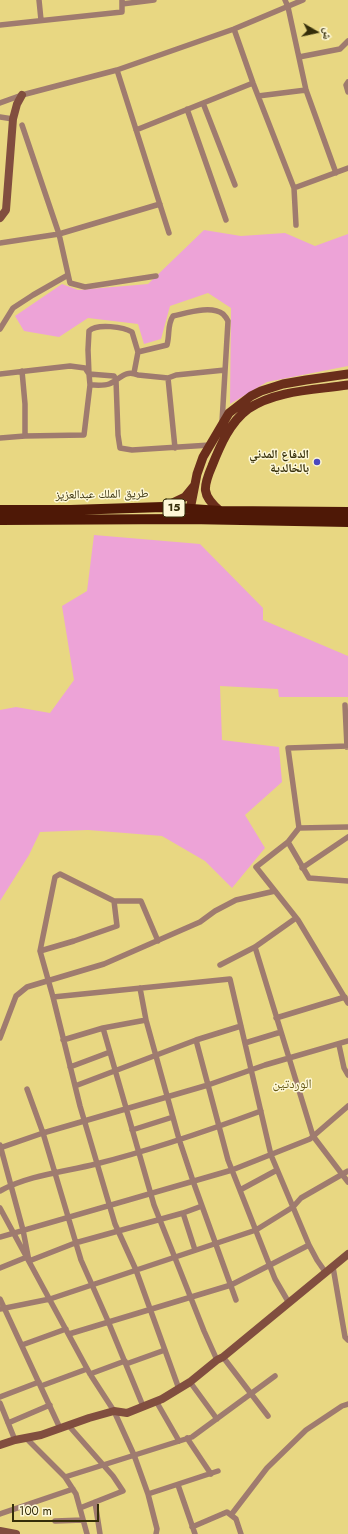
<!DOCTYPE html>
<html>
<head>
<meta charset="utf-8">
<style>
  body { margin:0 }
  #map { position:relative; width:348px; height:1534px; overflow:hidden; background:#e8d782; font-family:Jost,"Noto Naskh Arabic",sans-serif }
  canvas { display:block }
  .north { position:absolute; left:296px; top:12px; width:40px; height:40px; -webkit-text-stroke:3px #fef8d7; paint-order:stroke; rotate:99deg; font-size:11px; font-weight:700; line-height:16px; text-align:center; color:#352e09 }
  .north::after { content:''; display:block; margin:auto; width:14px; height:18px; background:#352e09; clip-path:polygon(50% 0,100% 100%,50% 72%,0 100%) }
  .scale { position:absolute; left:12px; top:1504px; width:87px; height:18px; box-sizing:border-box; border:2px solid #352e09; border-top:0; padding-left:5px; font-size:12px; line-height:14px; white-space:nowrap; color:#352e09; -webkit-text-stroke:3px #fef8d7; paint-order:stroke }
</style>
</head>
<body>
<div id="map">
<canvas width="348" height="1534"></canvas>
<div class="north">ش</div>
<div class="scale">100 m</div>
</div>
<script>
const context = document.querySelector('canvas').getContext('2d');
context.lineJoin = 'round';
function paint(path, color) { context.fillStyle = color; context.fill(path, 'evenodd'); }
function trace(path, color, width, dash) { context.strokeStyle = color; context.lineWidth = width; context.lineCap = dash ? 'butt' : 'round'; context.setLineDash(dash || []); context.stroke(path); }
function write(font, color, halo, rows, align = 'center') {
  context.font = font + ' Jost,"Noto Naskh Arabic",sans-serif'; context.lineWidth = 3; context.setLineDash([]); context.textBaseline = 'middle'; context.strokeStyle = halo; context.fillStyle = color; for (const [text, x, y, turn = 0] of rows) {
    context.save(); context.translate(x, y); context.rotate((+turn || 0) * Math.PI / 180); context.textAlign = isNaN(turn) ? turn : align; if (halo) context.strokeText(text, 0, 0); context.fillText(text, 0, 0); context.restore();
  }
}
const green = new Path2D(`
  M204,230l37,6 44,-3 30,13 33,-12v132l-81,16 -37,22 1,-96 -23,-15 -38,13 -9,33 -17,5 -6,-20 -50,-6 -29,19 -35,-6 -9,-15 47,-32 16,6 70,-6z
  M94,535l106,9 63,64v12l85,36v41h-69l-1,-8 -58,-3 2,54 57,7 3,35 -37,33 20,33 -33,40 -27,-27 -43,-25 -74,-6 -48,2 -11,23 -29,46v-191l16,-3 34,6 24,-33 -12,-74 25,-15z`);
const street = new Path2D(`
  M39,0l2,20
  M285,0l3,7 18,83 30,83
  M122,4l32,-4
  M0,25l122,-13v-12
  M234,29l19,54 41,105 54,-20
  M299,57l41,-8 8,-8
  M117,70l52,163
  M348,82l-2,3 2,7
  M258,96l48,-6
  M0,103l22,-8 95,-25 117,-41 69,-29
  M203,103l32,82
  M187,109l39,111
  M0,117l13,2
  M22,125l37,109 11,49 15,4 71,-11
  M136,130l117,-47
  M294,188l2,37
  M0,243l59,-9 101,-30
  M0,329l13,-21 20,-13 35,-20
  M138,352l-6,-20c-8,-5 -35,-9 -43,-1l-1,19 1,24 25,2 2,4 2,55 2,13 12,2 78,-5
  M22,371l3,33v32
  M134,373l4,-21 29,-7c3,-11 0,-20 6,-29 14,-3 38,-11 50,-2 2,2 4,5 5,7l-6,101
  M0,374l70,-8 15,2 4,6 1,11 -6,50 -59,1 -25,2
  M168,378l7,70
  M90,385c5,0 14,1 19,-1 11,-4 15,-15 29,-9l30,3 8,-3 49,-5
  M345,705l2,42
  M348,827l-49,1 -11,14 -32,25 42,53 50,83
  M299,828l-11,-80 60,-2
  M288,842l21,36 39,3
  M302,868l46,-31
  M158,941l-17,-40h-27l-54,-27 -5,3 -15,74 13,46 27,109 35,118 21,46 43,119
  M255,947l58,189 35,46
  M40,951l34,-10 43,-15 -3,-25
  M220,965l35,-18 41,-29
  M140,988l6,32 33,119 14,42 43,119
  M53,997l177,-18 41,176 38,90 8,15 9,13
  M276,1018l69,-21
  M103,1028l43,-8
  M0,1038l16,-42 11,-9 77,-23 96,-42 15,-11 21,-11 39,-9
  M63,1040l40,-12 51,177 50,126 13,29
  M196,1040l32,120 47,119 14,24
  M245,1043l36,-11
  M339,1045l5,23 4,7
  M70,1067l40,-15
  M75,1086l121,-46 45,-14
  M27,1089l16,44 38,127 27,61 35,85
  M132,1130l41,-13
  M0,1145l23,85 6,31 46,-18 108,-30 19,-7
  M0,1148l43,-15 165,-48 57,-20 83,-24
  M240,1190l37,-20
  M0,1191c29,-16 64,-19 96,-27 56,-14 111,-33 165,-53
  M0,1208l90,166 24,37 20,44 14,39 9,35 -1,5
  M183,1213l12,37
  M0,1237l232,-67 78,-31 38,-33
  M333,1267l12,70 3,3
  M0,1268l27,-11
  M0,1299l59,127 3,2
  M0,1309l50,-10 206,-69 37,-23 8,-9 47,-27
  M69,1334l162,-49 78,-40
  M22,1345l44,-16
  M223,1357l45,59
  M126,1364l39,-14
  M90,1374l35,-13
  M190,1382l27,37
  M41,1386l46,-17
  M0,1397l39,-15
  M156,1401l23,40
  M0,1403l15,37
  M8,1423l42,-18
  M69,1426l44,50 10,15 -43,17
  M26,1438l39,39 11,17 11,40
  M187,1438l24,36
  M65,1477l127,-40 83,-61
  M178,1485l17,49
  M148,1494l70,-23
  M95,1502l5,32
  M0,1514l73,-25
  M231,1515l36,-47 39,-38 36,-24 6,-2
  M55,1521l28,-1
  M192,1527l35,-15 9,7 5,15`);
const secondary = new Path2D(`
  M0,218l6,-8 7,-91 4,-15 5,-9
  M0,1445l15,-5 26,-5 48,-17 25,-7 13,2 35,-14 28,-17 27,-22 6,-3 125,-103
  M0,1531l16,3`);
const primary = new Path2D(`
  M164,507l21,-10 9,-11
  M220,511c-19,-16 -17,-24 -8,-45 8,-20 18,-44 36,-57 28,-19 68,-19 100,-24
  M189,515l8,-41 6,-17 26,-44 22,-17 10,-5 22,-7 23,-4 42,-6`);
const highway = new Path2D(`
  M0,510h70l93,-3 57,4 128,1
  M0,520l188,-1 160,3`);
const markers = [
  [317,462,4,"#4b49bf"]
];
const shields = [
  [174,508,22]
];
const shieldNames = [
  ["15",174,508]
];
const poiNames = [
  ["الدفاع المدني",309,455],
  ["بالخالدية",309,469]
];
const streetNames = [
  ["طريق الملك عبدالعزيز",102,495,-1]
];
const neighbourhoodNames = [
  ["الوردتين",292,1085]
];
paint(green, '#eda3d7');
trace(street, '#9f7b6f', 5.5);
trace(secondary, '#814e3f', 8);
trace(primary, '#6a2e1b', 9);
trace(highway, '#4e1806', 10);
for (const [x, y, r, color] of markers) { const dot = new Path2D(); dot.arc(x, y, r, 0, 2 * Math.PI); context.fillStyle = color; context.fill(dot); trace(dot, '#fef8d7', 1.5); }
for (const [x, y, w] of shields) { const box = new Path2D(); box.roundRect(x - w / 2, y - 9, w, 18, 3); context.fillStyle = '#fef8d7'; context.fill(box); trace(box, '#352e09', 1); }
write('bold 11px', '#352e09', null, shieldNames);
write('bold 12px', '#352e09', '#fef8d7', poiNames, 'right');
write('12px', '#352e09', '#fef8d7', streetNames);
write('13px', '#645713', '#fef8d7', neighbourhoodNames);
</script>
</body>
</html>
